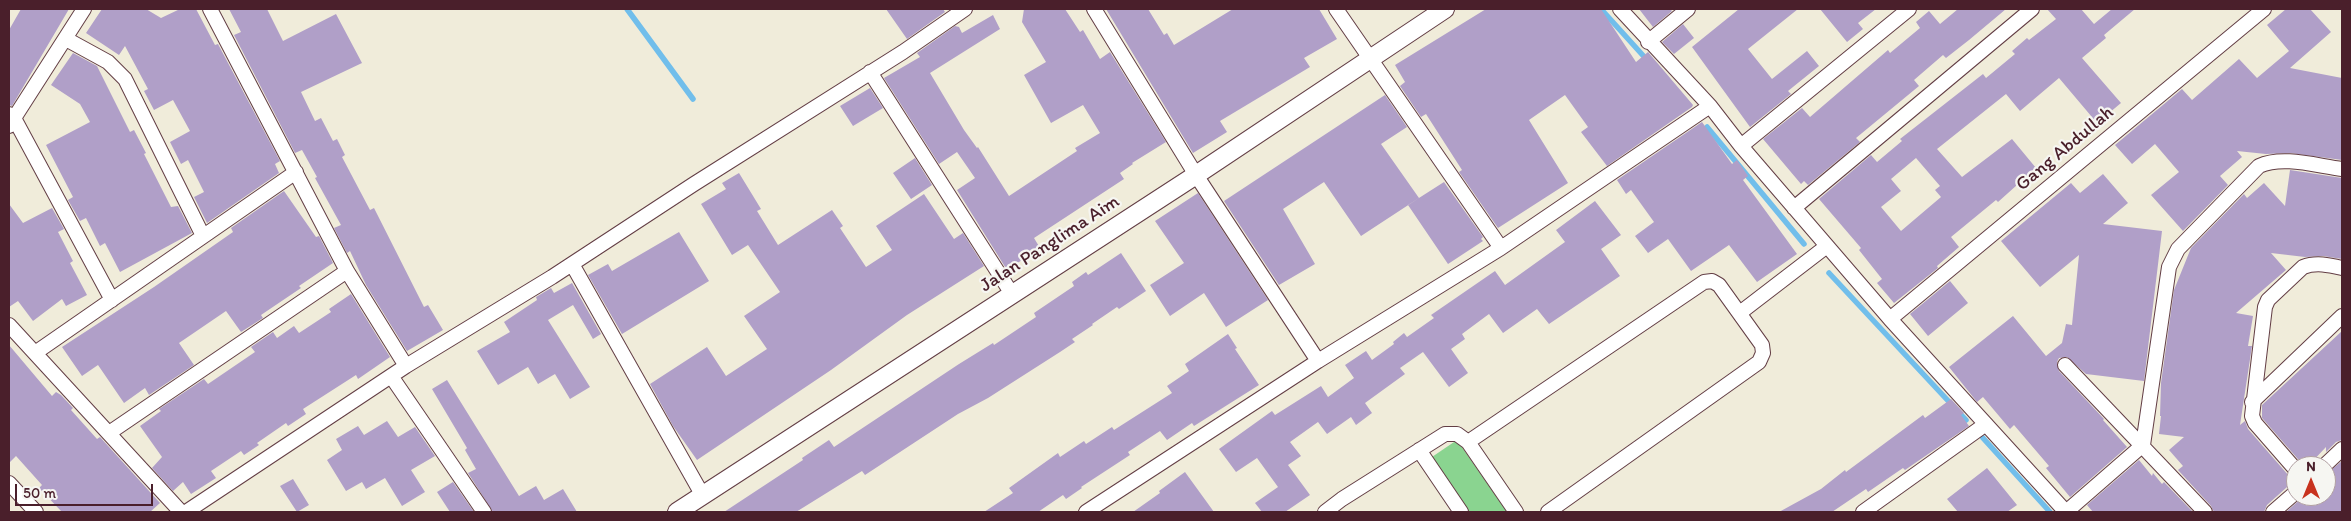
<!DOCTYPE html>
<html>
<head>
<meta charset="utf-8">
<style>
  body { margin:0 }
  #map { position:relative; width:2351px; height:521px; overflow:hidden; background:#f0ecda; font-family:Itim,sans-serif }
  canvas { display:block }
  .frame { position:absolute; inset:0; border:10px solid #4a1f2b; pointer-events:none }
  .north { position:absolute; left:2286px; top:456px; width:50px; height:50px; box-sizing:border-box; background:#f6f6f2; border:1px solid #b1a0a2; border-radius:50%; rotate:0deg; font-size:14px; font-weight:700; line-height:20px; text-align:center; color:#4a1f2b }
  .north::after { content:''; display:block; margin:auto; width:18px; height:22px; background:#c8321e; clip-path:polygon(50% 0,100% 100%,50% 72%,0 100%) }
  .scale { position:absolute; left:15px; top:484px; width:138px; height:22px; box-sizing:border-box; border:2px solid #4a1f2b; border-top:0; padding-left:6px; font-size:15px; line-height:18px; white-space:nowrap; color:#4a1f2b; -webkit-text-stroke:4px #f6f6f2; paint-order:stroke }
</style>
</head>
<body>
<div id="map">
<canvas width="2351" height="521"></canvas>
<div class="frame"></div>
<div class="north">N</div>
<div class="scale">50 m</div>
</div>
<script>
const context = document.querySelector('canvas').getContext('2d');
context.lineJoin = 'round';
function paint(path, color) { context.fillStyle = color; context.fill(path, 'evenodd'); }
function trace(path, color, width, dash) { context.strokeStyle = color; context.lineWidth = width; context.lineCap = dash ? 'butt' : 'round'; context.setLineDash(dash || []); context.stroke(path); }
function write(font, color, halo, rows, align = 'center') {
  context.font = font + ' Itim,sans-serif'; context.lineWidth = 4.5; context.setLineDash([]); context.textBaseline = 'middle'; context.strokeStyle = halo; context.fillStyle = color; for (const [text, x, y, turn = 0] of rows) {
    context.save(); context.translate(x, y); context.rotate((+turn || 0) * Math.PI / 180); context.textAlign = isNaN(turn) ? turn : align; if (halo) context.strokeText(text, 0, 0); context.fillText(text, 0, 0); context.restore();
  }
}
const green = new Path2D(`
  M1457,440l50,72h-41l-37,-53z`);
const stream = new Path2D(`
  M627,9l66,90
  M1601,9l47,52
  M1707,127l97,117
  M1829,273l137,147
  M1983,438l67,74`);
const building = new Path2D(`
  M21,9h48l-57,97 -3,-1v-75z
  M102,9h44l15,9 19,-9h16l19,36 3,-1 62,117 -5,3 4,9 -72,50 -13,-26 10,-5 -16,-32 -7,4 -11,-22 20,-11 -17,-31 -19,10 -10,-19 4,-2 -23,-43 -6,9 -33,-22z
  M229,9h38l16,32 53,-27 26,49 -61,29 14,29 6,-3 12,23 4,-2 8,16 -3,2 28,53 4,-2 50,99 4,-2 15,25 -36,21 -41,-66 -16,-34 -3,2 -13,-25 7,-3 -26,-47 2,-1 -15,-27 -7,3 -61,-118 7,-3z
  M886,9h57l2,3 -38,27z
  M1024,9h41l15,23 3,-2 17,29 10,-7 56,90 -34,21 1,1 -13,9 4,6 -90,59 6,10 -33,22 -50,-80 18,-12 -18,-26 -18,12 -55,-86 36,-21 -3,-4 38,-27 4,1 3,6 31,-18 7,14 -70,44 34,57 13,18 1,-1 31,49 68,-45 -2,-3 25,-15 -17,-28 -32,18 -27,-48 22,-13 -24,-40z
  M1106,9h42l16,26 3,-2 7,12 59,-36h86l18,30 -33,19 6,9 -90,54 7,11 -34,21z
  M1486,9h115l35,53 12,-10 45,53 -1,2 -85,59 -26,-34 7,-5 -23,-32 -36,25 39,63 -70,45 -39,-56 3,-2 -36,-56 -5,3 -21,-31 5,-4 -10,-17z
  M1639,9h31l2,2 -19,16z
  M1739,9h59l-50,40 24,30 35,-28 12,15 -31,25 3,3 -41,33 -58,-80z
  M1820,9h56l-18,14 5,6 -16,13z
  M1958,9h48l-37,31 -23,18 -3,-3 -29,25 5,6 -63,52 4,4 -52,43 -4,-4 -3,3 -38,-45 39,-31 8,9 78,-67 2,3 30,-25 -4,-6 13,-11 11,13z
  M2047,9h34l13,15 18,-15h23l-31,26 2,3 -24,20 39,45 -24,20 -38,-45 -39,33 -14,-17 -69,55 25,28 50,-38 24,29 -38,34 -2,-2 -45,37 8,10 -22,19 1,2 -44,35 -17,-20 5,-4 -23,-29 2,-2 -42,-49 52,-44 6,7 25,-21 -2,-2 83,-65 3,4 29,-24 -3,-3 15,-13 2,2 27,-21zM1916,158l24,28 -5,4 6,7 -40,34 -20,-24 20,-16 -10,-12z
  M2286,9h24l21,23 -41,36 52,10v82l-52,-7 -24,1 -29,-3 5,6 -22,19 8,9 -45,46 -32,-36 28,-23 -24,-28 -23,20 -17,-19 67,-56 10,11 47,-41 18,19 32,-27 -22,-26z
  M1683,24l11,14 -20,16 -12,-12z
  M73,53l24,13 33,66 4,-2 12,23 -2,1 27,53 7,-1 14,27 -72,39 -15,-29 -5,3 -14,-28 -6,3 -12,-21 5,-3 -27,-52 44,-23 -10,-18 -29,-19z
  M870,88l13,20 -30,18 -13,-20z
  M1385,95l22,32 -26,17 38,54 -58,38 -37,-54 -41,27 32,55 -36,21 -55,-84z
  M1702,122l30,42 5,-4 11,16 -5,4 54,74 -40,28 -28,-37 -38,26 -23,-32 -20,14 -13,-17 19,-14 -23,-32 -5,4 -9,-14z
  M915,158l17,27 -21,14 -18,-26z
  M2290,170l52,8v81l-19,-3 -18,1 -34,-4 15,17 -50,43 17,3 -5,30h4l-12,79 5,-4 3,8 41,47 7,3 -29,26 -3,7h-50l-3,-6 -33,-36 5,-4 -14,-16 15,-13 -25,-3 2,-18h-1l1,-33 13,-93 17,-42 53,-54 3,4 17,-15 21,23z
  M739,173l22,36 -4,2 21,34 54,-35 11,16 -3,2 26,39 26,-17 -16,-24 48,-32 30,45 9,-6 21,33 -77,49 -76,55 -134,90 -24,-34 -23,-42 57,-37 19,29 41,-27 -23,-33 36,-24 -32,-47 -16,10 -31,-51 25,-15 -4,-6z
  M2103,174l25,29 -25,21 59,7 -18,150 -58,-7 -19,-17 -8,1 -2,4 2,9 45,48 -1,1 24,27 -57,50 -24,-29 3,-2 -35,-41 -4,4 -27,-32 -6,5 -28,-35 64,-51 33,40 16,-13 4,-19 6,1 7,-70 -39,32 -39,-46 70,-58 9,10z
  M1444,182l39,55 -2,2 2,2 -35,23 -40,-59z
  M284,191l32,46 3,-1 14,27 -34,23 2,2 -40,27 2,3 -22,14 -15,-21 -47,32 15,22 -45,30 -4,-7 -21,15 -26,-38 -16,11 -20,-29 92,-60 79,-55 -2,-4z
  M1198,193l70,107 -42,27 -22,-34 -34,23 -20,-31 34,-22 -29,-42z
  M1595,201l26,34 -20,14 19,27 -71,48 -12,-15 -34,24 -14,-19 -27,20 3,5 -14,10 17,24 -19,14 -26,-35 -23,16 5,6 -40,29 7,10 -16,12 -5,-8 -24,17 -9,-12 -28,20 11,14 -13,9 22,30 -25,17h-23l-7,-9 23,-16 -21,-29 -21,14 -17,-23 53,-38 3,4 46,-29 7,11 26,-19 -9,-13 21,-14 6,9 22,-16 -1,-2 11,-9 3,4 27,-19 -3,-3 64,-44 10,14 60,-43 -9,-12z
  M9,204l14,19 29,-15 12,21 -6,3 15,29 -3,2 17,32 -21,11 -4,-7 -29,22 -15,-20 -9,6z
  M679,232l30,49 -87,53 -34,-59 20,-11 4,7z
  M1121,253l25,38 -27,18 -2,-2 -25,17 1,1 -21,14 3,3 -15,10 -72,46 -30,16 -93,61 -3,-4 -66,41h-72l79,-52 -1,-2 27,-18 5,7 125,-83 34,-21 1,2 42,-28 -2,-4 40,-27 -2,-4 14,-10 2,3z
  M1950,281l18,22 -40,33 -18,-22z
  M572,283l29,51 -8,5 -20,-34 -25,15 42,67 -20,12 -15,-25 -17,10 -10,-17 -30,18 -21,-34 33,-19 -6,-10 33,-22 -1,-3 15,-9 3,5z
  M351,294l39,63 -32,22 -2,-4 -53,34 3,5 -18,12 -2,-3 -29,20 2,2 -15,10 -3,-4 -30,20 5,7 -25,16 -8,-12 -10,9 -21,-23 10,-11 -22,-31 21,-15 -2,-2 45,-30 4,5 47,-32 -4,-5 22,-15 4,6 17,-12 5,7 32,-21 -2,-3z
  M2342,331v109l-6,2 -10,10v-5l-18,19h-4l-42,-48v-13z
  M1228,334l9,14 -2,1 24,36 -65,41 -2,-3 -25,17 -7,-9 -32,21 2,3 -49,32 1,1 -16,11 -3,-4 -25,17h-54l29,-19 -4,-5 49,-35 2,4 24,-16 2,3 26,-17 2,3 58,-37 -5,-7 22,-15 -4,-7z
  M9,345l43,51 4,-4 5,3 12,13 -2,2 26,29 3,-2 60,66 -10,9h-88l-23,-24 3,-3 -26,-29 -7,7z
  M447,380l72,116 17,-10 8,14 19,-11 14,23h-84l-25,-39 8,-4 -11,-19 2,-2 -35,-59z
  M1951,399l13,14 -3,2 8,11 -64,44 -2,-2 -35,24 -2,-3 -34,23h-53l42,-23 24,-19 1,2 77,-57 2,3z
  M387,421l11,16 17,-10 20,29 -24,14 14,22 -23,14 -17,-28 -19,11 -4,-7 -16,9 -19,-31 15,-10 -6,-11 22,-13 6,9z
  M2139,460l13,16 1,-3 9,11 2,-2 29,30h-100l-6,-7z
  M2342,461v51h-56l18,-16h22v-22z
  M1987,468l30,37 -10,7h-49l-11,-13z
  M1185,472l29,40h-81l27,-19 -1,-2z
  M293,479l16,26 -12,7 -17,-26z
  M453,482l21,30h-24l-13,-20z`);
const minor = new Path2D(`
  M210,9l137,262 59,95
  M1094,9l102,166 122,186 183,-113 209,-142
  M1336,9l165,239
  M1620,9l90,97 31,40 149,173 176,193
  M66,39l42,23 17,17 78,157
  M1648,42l40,-33
  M870,72l142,222
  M9,114l5,4 98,182
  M9,126l75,-117
  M1741,146l168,-137
  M1794,208l238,-199
  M572,264l131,232
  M1741,312l86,-66
  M1890,319l374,-310
  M9,325l172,187
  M35,353l261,-181
  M2065,365l140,147
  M391,376l93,136
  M2252,402l90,-86
  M109,433l238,-162
  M1468,442l236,-160 8,-1 7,4 43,60 1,8 -4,9 -211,150
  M1419,450l42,62
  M2324,466l18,-17
  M2296,470l-41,-47 -3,-7 13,-109 3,-7 35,-33c13,-5 26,-2 39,1
  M9,483l27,29
  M186,512l220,-146 146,-89 142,-93 209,-132 62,-43
  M1086,512l232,-151
  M1325,512l17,-13 103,-65h12l11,8 48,70
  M1863,512l123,-88
  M2066,512l77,-67 26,-178 9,-18 81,-83c24,-11 58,0 83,3
  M2273,512l23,-20`);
const tertiary = new Path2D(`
  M677,512l519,-337 249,-166`);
const streetNames = [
  ["Gang Abdullah",2065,149,-40],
  ["Jalan Panglima Aim",1050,244,-33]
];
paint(green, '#8ad490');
trace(stream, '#71beeb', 5.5);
paint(building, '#b09fc8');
trace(minor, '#633e45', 16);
trace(tertiary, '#633e45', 20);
trace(minor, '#fff', 14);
trace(tertiary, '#fff', 18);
write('19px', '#4a1f2b', '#f6f6f2', streetNames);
</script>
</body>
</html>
